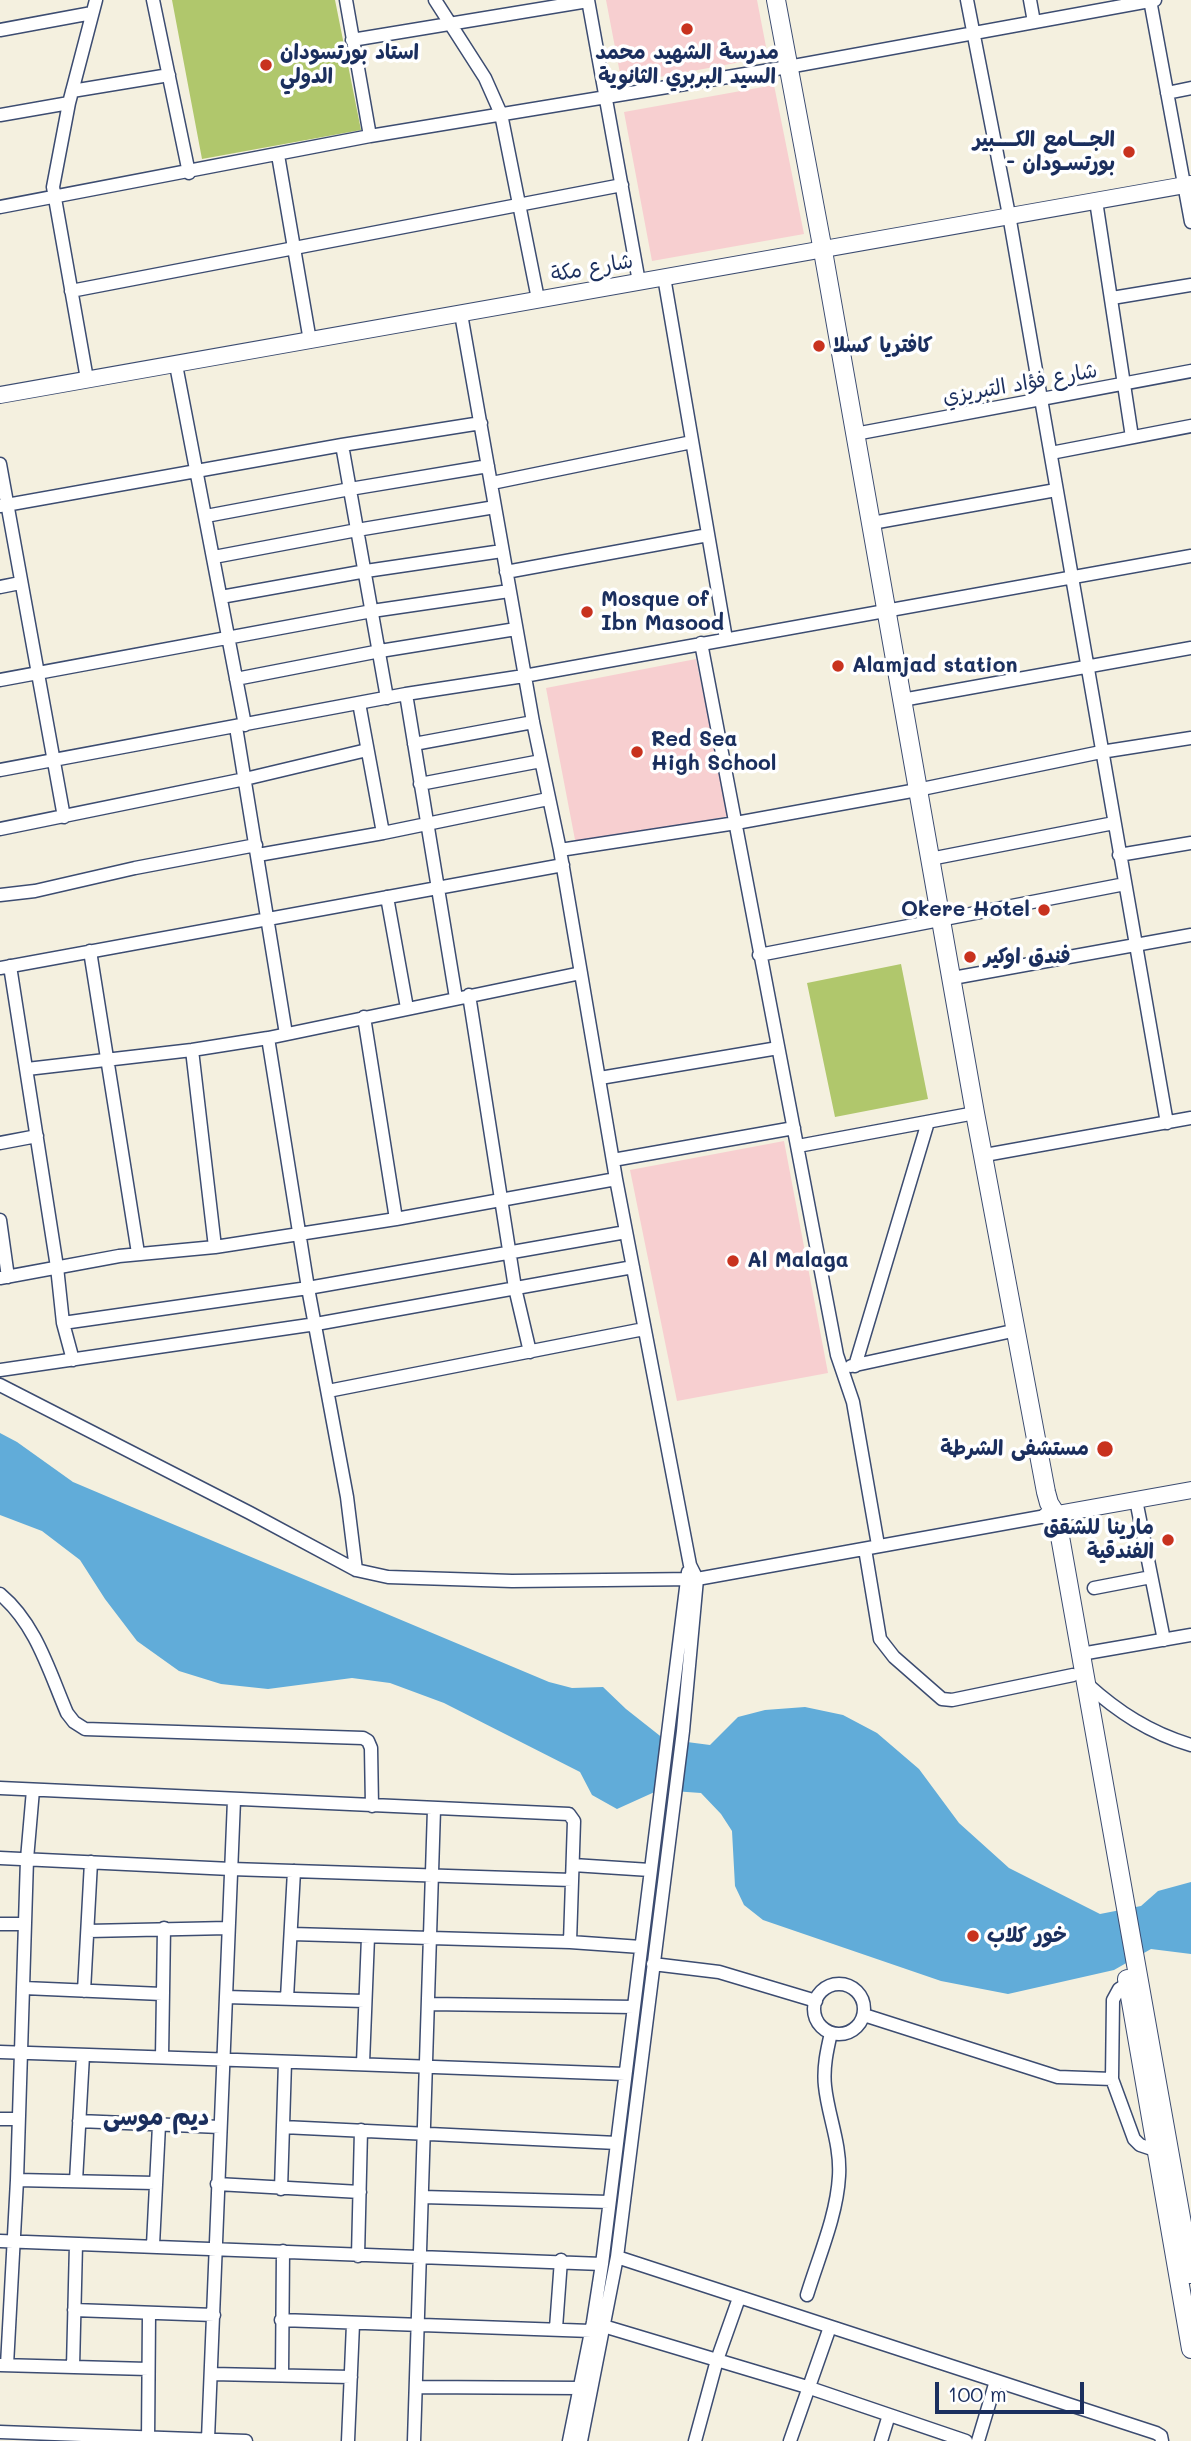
<!DOCTYPE html>
<html>
<head>
<meta charset="utf-8">
<style>
  body { margin:0 }
  #map { position:relative; width:1191px; height:2441px; overflow:hidden; background:#f4f0df; font-family:Mali,sans-serif }
  canvas { display:block }
  .scale { position:absolute; left:935px; top:2382px; width:149px; height:32px; box-sizing:border-box; border:4px solid #1b2f5e; border-top:0; padding-left:9px; font-size:21px; line-height:24px; white-space:nowrap; color:#1b2f5e; -webkit-text-stroke:5px #fff; paint-order:stroke }
</style>
</head>
<body>
<div id="map">
<canvas width="1191" height="2441"></canvas>
<div class="scale">100 m</div>
</div>
<script>
const context = document.querySelector('canvas').getContext('2d');
context.lineJoin = 'round';
function paint(path, color) { context.fillStyle = color; context.fill(path, 'evenodd'); }
function trace(path, color, width, dash) { context.strokeStyle = color; context.lineWidth = width; context.lineCap = dash ? 'butt' : 'round'; context.setLineDash(dash || []); context.stroke(path); }
function write(font, color, halo, rows, align = 'center') {
  context.font = font + ' Mali,"Playpen Sans Arabic",sans-serif'; context.lineWidth = 7; context.setLineDash([]); context.textBaseline = 'middle'; context.strokeStyle = halo; context.fillStyle = color; for (const [text, x, y, turn = 0] of rows) {
    context.save(); context.translate(x, y); context.rotate((+turn || 0) * Math.PI / 180); context.textAlign = isNaN(turn) ? turn : align; if (halo) context.strokeText(text, 0, 0); context.fillText(text, 0, 0); context.restore();
  }
}
const built = new Path2D(`
  M606,0h151l11,57 -146,27z
  M774,85l30,149 -152,27 -28,-149z
  M696,659l33,157 -153,29 -30,-157z
  M784,1141l44,232 -151,28 -47,-231z`);
const green = new Path2D(`
  M172,0h163l26,130 -159,29z
  M901,964l27,135 -93,18 -28,-134z`);
const water = new Path2D(`
  M0,1433l17,9 56,40 59,25 417,175 23,6 31,-1 23,22 38,30 46,6 28,-28 27,-7 40,-3 38,8 34,18 42,36 40,54 50,45 91,46 41,-8 17,-15 33,-9v72l-40,-5 -37,21 -106,24 -67,-13 -178,-61 -19,-15 -9,-19 -3,-55 -11,-17 -20,-21 -42,-3 -42,19 -25,-14 -12,-23 -136,-69 -54,-20 -38,-5 -84,11 -47,-5 -42,-13 -42,-30 -32,-42 -25,-39 -38,-29 -42,-16z`);
const minor = new Path2D(`
  M153,0l36,173
  M346,0l24,136
  M435,0l50,78 16,36 37,185
  M588,0l51,282
  M967,0l42,215 158,908
  M1030,0l4,22
  M1150,0l41,222
  M0,30l92,-17
  M352,40l236,-39
  M72,91l97,-16
  M1167,93l24,-5
  M0,115l69,-12
  M278,155l32,186
  M1096,201l36,236
  M0,207l370,-71 418,-69 367,-67
  M664,277l62,362
  M71,291l551,-106
  M1112,298l79,-13
  M461,314l72,408 27,128 56,329 74,386 7,14 -14,152 -66,526 -36,184
  M176,365l69,360
  M87,379l-34,-192 16,-84 27,-103
  M855,434l336,-63
  M342,445l45,253
  M1051,453l140,-27
  M0,464l64,353
  M492,483l200,-41
  M0,506l342,-61 139,-22
  M206,516l144,-27 138,-23
  M872,523l184,-33
  M214,557l143,-27 138,-23
  M506,572l202,-37
  M0,587l20,-4
  M221,597l145,-26 136,-20
  M701,643l136,712 16,47 25,143
  M236,679l144,-28 136,-22
  M0,680l372,-69 137,-20
  M406,694l50,304
  M902,700l289,-52
  M359,703l24,130
  M236,727l50,307
  M414,744l119,-22
  M0,770l406,-76 118,-18 667,-120
  M420,784l121,-23
  M0,829l245,-50 122,-29
  M560,850l176,-27 181,-33 184,-38 90,-14
  M258,855l125,-22 165,-34
  M1119,855l72,-12
  M930,859l184,-36
  M0,895l35,-4 100,-23 121,-23
  M387,897l20,111
  M90,951l48,302
  M759,955l366,-71
  M10,966l47,301 6,56 10,37
  M0,968l563,-103
  M953,978l238,-43
  M469,995l46,293 15,64
  M364,1017l32,202
  M268,1038l40,250 39,209 9,73
  M192,1050l23,197
  M27,1069l165,-19 76,-12 313,-65
  M600,1078l178,-30
  M0,1143l37,-7
  M798,1146l177,-33
  M985,1155l206,-37
  M613,1160l181,-32
  M0,1220l8,57
  M0,1278l119,-22 96,-9 181,-28 220,-40
  M63,1323l245,-35 318,-56
  M851,1366l166,-36
  M855,1366l73,-244
  M0,1370l316,-46 317,-57
  M0,1385l250,128 106,57 32,7 124,4 185,-2 349,-63
  M328,1391l316,-62
  M1136,1500l28,140
  M865,1549l15,90 14,18 48,42 10,1 121,-25
  M1094,1588l57,-11
  M0,1594c36,30 49,77 67,119l7,9 11,7 278,9 5,3 3,7 1,58
  M1081,1654l110,-19
  M1087,1684c31,28 63,49 104,61
  M0,1788l569,26 5,7 -4,121 71,5
  M0,1858l231,11 341,11
  M573,1865l77,5
  M0,1924h25
  M88,1931l140,-3
  M292,1934l278,8
  M653,1964l66,8 97,29
  M1127,1984l-8,5 -6,11 -1,79 22,60 6,6 15,5
  M814 2009a25 25 0 1 1 50 0a25 25 0 1 1-50 0Z
  M24,1988l138,6
  M84,1991l7,-129
  M226,1997l138,4
  M287,1998l7,-127
  M430,2004l204,3
  M864,2015l194,62 54,2
  M0,2052c208,8 417,13 625,22
  M162,2057l2,-129
  M363,2063l5,-126
  M0,2119h17
  M79,2121l141,6
  M283,2127l334,16
  M17,2180l138,3
  M76,2181l7,-126
  M217,2184l143,8
  M281,2189l4,-127
  M422,2197l187,5
  M0,2241l602,23
  M153,2245l6,-120
  M358,2256l3,-126
  M617,2257l539,176 5,3 1,5
  M807,2295c12,-39 30,-80 32,-119 2,-32 -11,-60 -14,-90 -2,-18 2,-36 6,-53
  M74,2310l140,5
  M281,2320l310,11
  M600,2325l207,62 159,54
  M556,2328l5,-68
  M0,2365l148,4
  M7,2365l10,-185 10,-321 6,-69
  M73,2367l3,-123
  M212,2374l139,3
  M282,2375l1,-124
  M416,2387l164,1
  M0,2432l246,9
  M208,2439l26,-639
  M148,2441l1,-127
  M348,2441l5,-117
  M414,2441l20,-632
  M569,2441l24,-119 9,-58 86,-692
  M695,2441l22,-81 22,-62
  M790,2441l40,-114
  M881,2441l8,-26
  M978,2441l18,-60`);
const major = new Path2D(`
  M0,395l1191,-211
  M1046,1516l145,-26`);
const highway = new Path2D(`
  M776,0l47,251 152,862 71,379 3,11 7,11 135,760
  M1127,1979l64,370`);
const markers = [
  [687,29,7,"#c8321e"],
  [266,65,7,"#c8321e"],
  [1129,152,7,"#c8321e"],
  [819,346,7,"#c8321e"],
  [587,612,7,"#c8321e"],
  [838,666,7,"#c8321e"],
  [637,752,7,"#c8321e"],
  [1044,910,7,"#c8321e"],
  [970,957,7,"#c8321e"],
  [733,1261,7,"#c8321e"],
  [1105,1449,9,"#c8321e"],
  [1168,1540,7,"#c8321e"],
  [973,1936,7,"#c8321e"]
];
const poiNames = [
  ["استاد بورتسودان",280,53],
  ["الدولي",280,77],
  ["مدرسة الشهيد محمد",687,53,"center"],
  ["السيد البربري الثانوية",687,77,"center"],
  ["الجـــامع الكــــبير",1115,140,"right"],
  ["- بورتسـودان",1115,164,"right"],
  ["كافتريا كسلا",833,346],
  ["Mosque of",601,600],
  ["Ibn Masood",601,624],
  ["Alamjad station",852,666],
  ["Red Sea",651,740],
  ["High School",651,764],
  ["Okere Hotel",1030,910,"right"],
  ["فندق اوكير",984,957],
  ["Al Malaga",747,1261],
  ["مستشفى الشرطة",1089,1449,"right"],
  ["مارينا للشقق",1154,1528,"right"],
  ["الفندقية",1154,1552,"right"],
  ["خور كلاب",987,1936]
];
const streetNames = [
  ["شارع مكة",592,268,-10],
  ["شارع فؤاد التبريزي",1020,384,-10]
];
const quarterNames = [
  ["ديم موسى",156,2118]
];
paint(built, '#f7cfd0');
paint(green, '#b0c76c');
paint(water, '#61acd9');
trace(minor, '#3c4c71', 15);
trace(major, '#3c4c71', 18);
trace(highway, '#3c4c71', 20);
trace(minor, '#fff', 12);
trace(major, '#fff', 16);
trace(highway, '#fff', 18);
for (const [x, y, r, color] of markers) { const dot = new Path2D(); dot.arc(x, y, r, 0, 2 * Math.PI); context.fillStyle = color; context.fill(dot); trace(dot, '#fff', 2.5); }
write('bold 21px', '#1b2f5e', '#fff', poiNames, 'left');
write('21px', '#1b2f5e', '#fff', streetNames);
write('bold 24px', '#1b2f5e', '#fff', quarterNames);
</script>
</body>
</html>
